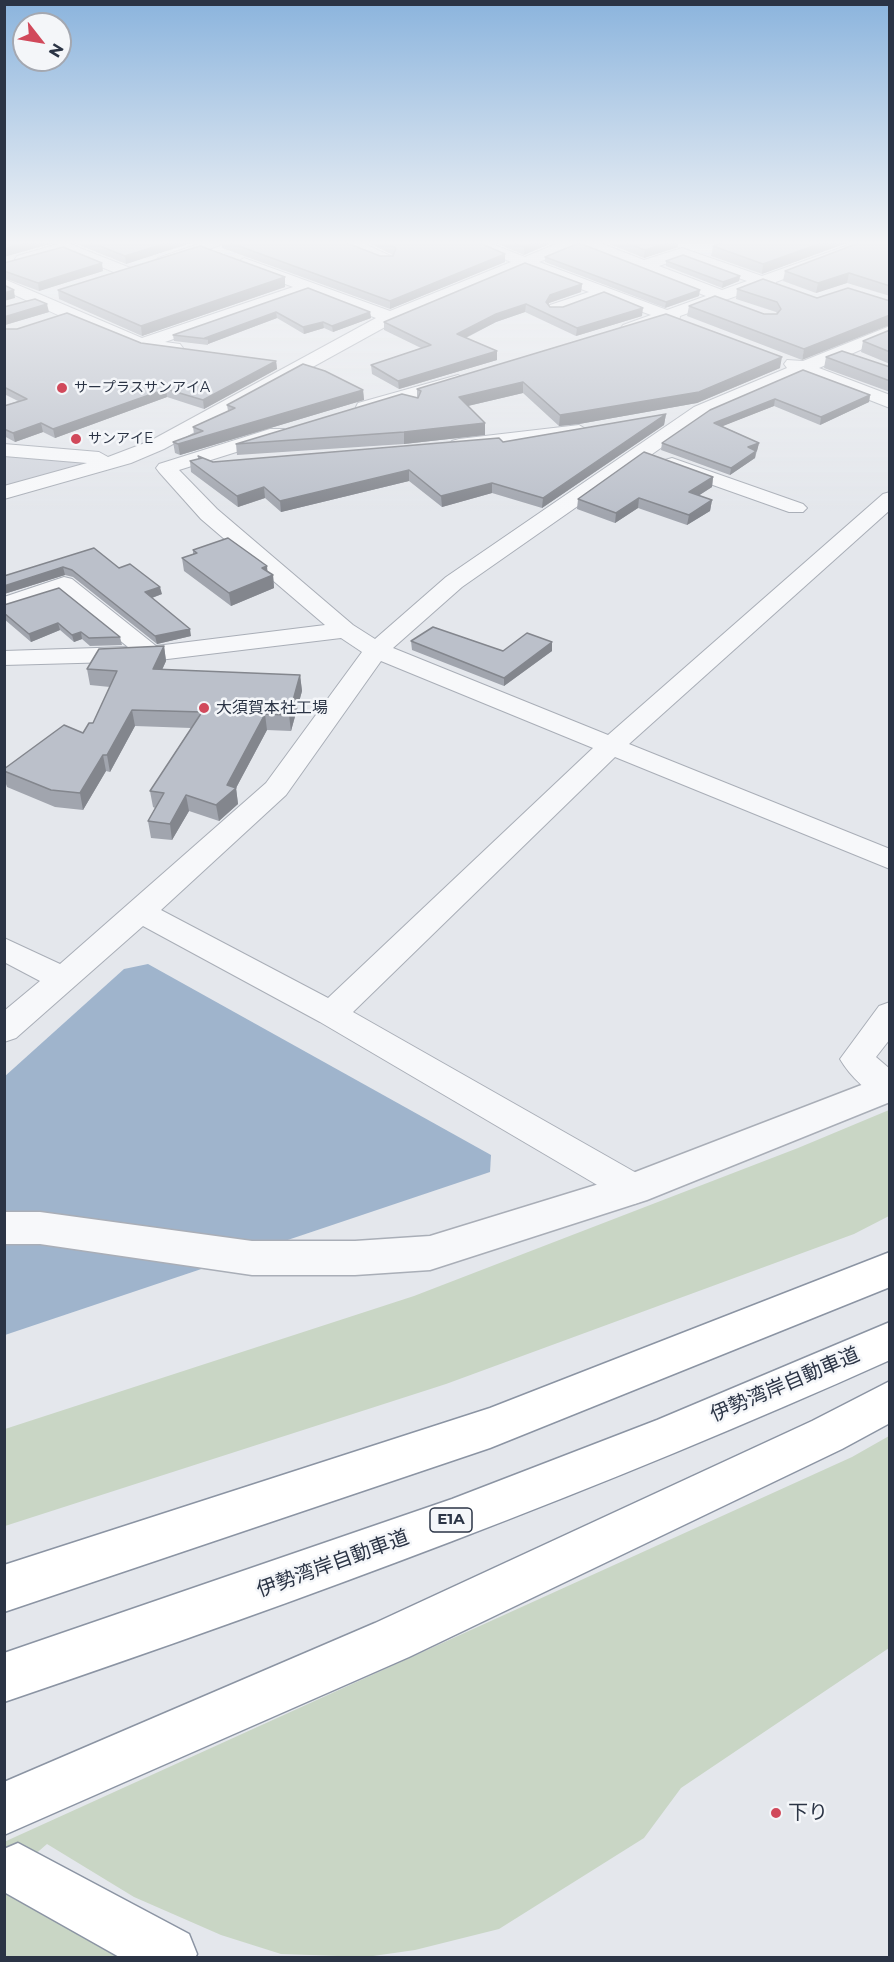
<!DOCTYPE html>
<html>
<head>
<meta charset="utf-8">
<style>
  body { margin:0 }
  #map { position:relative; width:894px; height:1962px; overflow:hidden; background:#e4e7ec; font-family:Montserrat,sans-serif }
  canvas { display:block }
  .frame { position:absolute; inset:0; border:6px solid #2b3445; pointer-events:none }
  .north { position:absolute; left:12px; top:12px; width:60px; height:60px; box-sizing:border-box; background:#f4f6f9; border:2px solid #a4a8b1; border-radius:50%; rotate:121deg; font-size:16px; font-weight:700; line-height:24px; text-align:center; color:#2b3445 }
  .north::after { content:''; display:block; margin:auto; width:21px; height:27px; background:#d1495b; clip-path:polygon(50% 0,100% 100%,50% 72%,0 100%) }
</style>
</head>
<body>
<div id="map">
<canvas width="894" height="1962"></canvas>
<div class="frame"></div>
<div class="north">N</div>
</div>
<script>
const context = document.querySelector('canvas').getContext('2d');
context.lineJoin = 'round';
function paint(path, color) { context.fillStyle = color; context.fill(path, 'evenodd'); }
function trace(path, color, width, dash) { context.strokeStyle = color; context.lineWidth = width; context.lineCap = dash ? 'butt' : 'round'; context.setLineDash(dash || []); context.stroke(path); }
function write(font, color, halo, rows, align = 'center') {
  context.font = font + ' Montserrat,"Noto Sans JP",sans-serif'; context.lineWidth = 5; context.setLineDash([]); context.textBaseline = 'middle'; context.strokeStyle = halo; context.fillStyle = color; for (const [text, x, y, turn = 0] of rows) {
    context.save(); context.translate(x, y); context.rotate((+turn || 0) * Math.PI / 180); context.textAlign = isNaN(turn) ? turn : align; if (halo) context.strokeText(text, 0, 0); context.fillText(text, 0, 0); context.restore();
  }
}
const built = new Path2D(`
  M5,452l83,8 1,5 -84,25z`);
const green = new Path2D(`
  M889,1110v106l-35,18 -408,150 -441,142v-97l409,-133 384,-148z
  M889,1436v212l-208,140 -37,50 -145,91 -84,21 -49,7 -85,-3 -60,-19 -87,-38 -87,-53 -29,25 136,88h-149l-1,-115 848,-385z`);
const water = new Path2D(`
  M148,964l343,191 -1,17 -485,163 -1,-258 120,-108z`);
const minor = new Path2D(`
  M207,241h23l-60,23 -6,2 -8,-5 2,-3z
  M349,241h22l-4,4 28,13 -2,3h-12l-33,-13 -3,-3z
  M462,241h22l41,16 38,-16h32l49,19 38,-12 80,28 98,-35h22l-106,41v5h-14l-82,29 -1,6 -13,-1 -37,13 -6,-1 -3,-4 3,-4 28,-10 -47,-17 -42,15h-12l-2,-4 2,-4 39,-13 -64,-24 -129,53 -232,128 -33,14 -127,36v-13l83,-23 -83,-7v-12l95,8 9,5 42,-16 226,-123 -68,-26 -143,50 15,2 3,4c-17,22 -154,-47 -179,-58v-11l138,59 151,-51 -55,-21 -2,-3 8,-5 146,53 121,-49zM579,246l127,50 -39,14 -128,-48zM682,258l65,23 -25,9 -63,-24z
  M65,242l68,27 2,3 -2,3h-12l-57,-23 -41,12 -8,-5 2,-3z
  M890,326v11l-71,31 71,27v13l-87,-34 -95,41 -246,172 -69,61 215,87 275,-241 7,-2v18l-261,234 261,105v20l-275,-112 -262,255 294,167 5,10 -5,10 -13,5 -13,-5 -301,-177 -177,-96 -127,112 -12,4v-31l36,-30 -36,-19v-24l56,26 206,-181 96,-131 -21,-14 -190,23 -147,4v-14l124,-4 -67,-54 -57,19v-15l60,-20 8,2 84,67 169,-21 -124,-106 -42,-47 -3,-4 3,-4 111,-35h14l3,4 -3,4 -105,33 38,39 136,116 22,14 71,-62 248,-170 93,-39 -3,-4 3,-4 16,1zM381,661l212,87 -265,250 -167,-88 125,-115z
  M458,375l9,5 -3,4 -99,29 -9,-6 2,-4z
  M579,425l10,6 -3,4 -127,16 -7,-2 -3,-4 3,-4 7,-2z
  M672,458l131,46 4,4 -4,4h-14l-124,-44 -3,-4 3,-4z
  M890,1002v37l-14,18 14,12 -2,32c-19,-6 -38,-25 -48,-42l39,-53z`);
const tertiary = new Path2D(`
  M890,1074v28l-243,98 -217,70 -75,5h-103l-212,-31h-36v-32h36l212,29h103l75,-5 195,-60z`);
const motorway = new Path2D(`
  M890,1252v35l-400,161 -486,164v-47l486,-157z
  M890,1322v38c-289,130 -586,240 -886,342v-49l448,-154 205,-79z
  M890,1381v42l-48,26 -433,208 -405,178v-53l371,-159 437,-202z
  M18,1843l171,91 8,20 -2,4h-74l-117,-66v-43z`);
const wall = new Path2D(`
  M69,241h128l-71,23z
  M222,241h124l1,2 33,13h13v-1l-22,-11v-3h104l30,21 -115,47 -168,-61z
  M491,241h65l-32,14z
  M602,241h76v6l-34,11z
  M852,241l-90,33 -51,-18 2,-10z
  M890,241v55l-43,-13 -31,10 -33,-12 2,-10z
  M545,257l154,39 -34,12 -120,-46z
  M666,261l74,15 -1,5 -17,7 -56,-22z
  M4,263l99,8 -64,20 -35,-13z
  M582,284l-1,8 -32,11 -1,2 2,2 92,9 -66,20 -51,-24 -29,10 -30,16 31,13v9l-98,29 -27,-15 -1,-9 50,-17 -37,-18v-8z
  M285,287l-143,49 -83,-37 -1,-9z
  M308,288l62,24 1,6 -38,14 -9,-4 -20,6 -27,-16 -69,26v1l-34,-4 -1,-6z
  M737,289l80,9 -15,62 -115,-44 2,-10 75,8h13l-1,-2 -40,-13z
  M4,307l45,5 -44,13v4l136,14 135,18 1,8 -73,40 -37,-12 -112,41 -12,-6 -28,10 -11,-6v-30l14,-5 -14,-7z
  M666,314l114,54 -83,35 -118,21 -20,2 -36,-33 -55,13 17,17v12l-81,9 -167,11 -1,-11 181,-46v-9z
  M890,330v34l-29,-12 2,-11z
  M826,357l64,10v25l-66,-24z
  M803,370l67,25 -1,7 -49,23 -46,-19 -52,20 37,17 -4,15 -25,17 -69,-25 1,-7z
  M363,390l1,10 -184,55 -5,-2 -2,-11 21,-8 -1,-7 35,-16 -1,-6z
  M666,414l-2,11 -122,83 -50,-15 -50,14 -33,-26 -128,31 -16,-14 -27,9 -47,-35 -1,-11 8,-2v-3l15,6 290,-20z
  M713,477l-1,10 -14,9 14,4 -2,11 -23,14 -49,-17 -23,15 -38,-14 1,-10z
  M94,548l25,20 43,26 -10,4 39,38 -34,8 -84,-67 -8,-2 -61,19z
  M193,550l74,16v5l6,4 1,13 -43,18 -47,-35 -2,-13 11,-4z
  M4,605l116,32 2,8 -32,1 -8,-7 -8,3 -14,-12 -29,12 -27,-23z
  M411,641l92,10 49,-9v9l-48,35 -92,-36z
  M164,646l2,15 -4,9 138,5 2,16 -11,40 -24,-1 -31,58 2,16 -19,17 -30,-10 -17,29 -21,-2 -3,-17 7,-13 -2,-1 -3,-16 41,-63 -56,-2 -25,46 -4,-1 -23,39 -28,-3 -48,-20 -3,-9v-9l79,-36 10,-10 17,-36 -20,-2 -3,-16z`);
const shadedWall = new Path2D(`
  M32,241h29l-57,16v-8z
  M173,241h24l-71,23 -1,-8z
  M538,241h18l-32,14v-8z
  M673,241h5v6l-34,11 1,-8z
  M827,241h25l-90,33 1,-10z
  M505,254v8l-115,47v-8z
  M102,263l1,8 -64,20 -1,-8z
  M849,273l-2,10 -31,10 2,-10z
  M740,276l-1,5 -17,7 1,-6z
  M285,277v10l-143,49 -1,-10z
  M582,284l-1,8 -32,11 -3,7v-8l4,-7z
  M14,290l1,8 -11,3v-8z
  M700,290l-1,6 -34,12 1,-6z
  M47,304l2,8 -44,13 -1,5v-13z
  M526,304l-1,8 -29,10 -39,20v-8l39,-20z
  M643,308l-1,8 -66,20 1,-8z
  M276,312l1,6 -69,26v-5l-3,-1z
  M370,312l1,6 -38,14 -1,-6z
  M890,315v10l-88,35 2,-11z
  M323,322l1,6 -20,6 -1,-7z
  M497,351v9l-98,29 -1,-8z
  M782,357l-2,11 -83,35 -118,21 -20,2 1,-11z
  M276,361l1,8 -73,40 -1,-9z
  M523,382v11l-64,15v-11z
  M166,389l1,8 -112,41 -2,-9z
  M363,390l1,10 -184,55 -2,-11z
  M870,395l-1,7 -49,23 1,-8z
  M775,399l-1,7 -61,24 1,-7z
  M666,414l-2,11 -122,83 1,-10z
  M41,423l2,9 -28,10 -2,-9z
  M485,423v12l-81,9v-12z
  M759,443l-2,8 -10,4 1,-8z
  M756,451l-1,7 -25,17 1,-7z
  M409,470v11l-128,31 -1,-11z
  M713,477l-1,10 -25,16 2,-11z
  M492,483v10l-50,14 -1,-11z
  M264,487l1,11 -27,9 -1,-11z
  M639,498l-1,10 -23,15 1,-10z
  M712,500l-2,11 -23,14 2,-10z
  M267,566l1,11 5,-2 1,13 -43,18 -2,-13 33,-25z
  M63,567l2,8 -61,19v-8z
  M160,587l2,7 -16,6 -1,-8z
  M58,623l2,7 -29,12 -2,-8z
  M190,629l1,7 -34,8 -2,-8z
  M81,632l1,7 -8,3 -2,-7z
  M552,642v9l-48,35v-8z
  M164,646l2,15 -11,24 -2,-16z
  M300,675l2,16 -11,40 -2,-16z
  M132,710l3,16 -25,46 -3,-17z
  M265,714l2,16 -31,58 2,16 -19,17 -3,-16z
  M103,755l3,16 -23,39 -3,-17z
  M186,795l3,16 -17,29 -2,-16z`);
const building = new Path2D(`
  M4,241h28l-28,8z
  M87,241h86l-48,15z
  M225,241h121l1,2 33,13h13l3,-8 -16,-7h95l30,13 -115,47z
  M510,241h28l-14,6z
  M622,241h51l-28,9z
  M728,241h99l-64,23 -50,-18z
  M864,241h26v45l-41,-13 -31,10 -33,-12z
  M579,243l121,47 -34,12 -121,-45z
  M200,246l85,31 -144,49 -83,-36z
  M63,247l39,16 -64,20 -34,-12v-8z
  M683,255l57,21 -17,6 -57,-21z
  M525,263l57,21 -32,11 -4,7 4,5h13l41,-15 39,16 -66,20 -51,-24 -30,10 -39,20 40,17 -99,30 -27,-16 60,-20 -47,-23z
  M763,279l54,19 31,-10 42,13v14l-86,34 -115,-43 26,-10 49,18h13l4,-5 -4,-7 -40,-13z
  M4,285l10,5 -10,3z
  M308,288l62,24 -38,14 -9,-4 -20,5 -27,-15 -71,26 3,1 -35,-4z
  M35,299l12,5 -43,13v-10z
  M67,313l74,30 135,18 -73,39 -37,-11 -113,40 -12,-6 -28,10 -9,-4v-23l23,-7 -23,-12v-58h13z
  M666,314l116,43 -83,35 -120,20 -19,3 -37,-33 -64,15 26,26 -81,9 -168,12 166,-50 16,4 3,-7 -4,-2z
  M890,330v22l-27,-11z
  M842,351l48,16v14l-64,-24z
  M303,364l22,7 38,19 -185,54 -5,-2 30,-11 -10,-4 42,-19 -8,-3z
  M803,370l67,25 -49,22 -46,-18 -61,24 45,20 -11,4 8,4 -25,17 -69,-25 48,-33z
  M666,414l-123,84 -51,-15 -51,13 -32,-26 -129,31 -16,-14 -27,9 -47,-35 12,-3 -4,-2 15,6 286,-24 4,4z
  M644,452l69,25 -24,15 23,8 -23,15 -50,-17 -23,15 -38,-14z
  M228,538l39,28 -5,2 11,7 -44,18 -47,-35 15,-5 -4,-3z
  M94,548l25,20 11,-4 30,23 -15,5 45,37 -35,7 -83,-66 -9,-3 -59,19v-10z
  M59,588l61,49 -31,1 -8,-6 -9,3 -14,-12 -29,11 -25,-21v-8z
  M433,627l70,24 24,-18 25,9 -48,36 -93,-37z
  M164,646l-11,23 147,6 -11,40 -24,-1 -38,71 9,3 -20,17 -30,-10 -16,29 -22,-3 16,-28 -14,-2 52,-79 -70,-2 -25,45h-4l-23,38 -29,-3 -47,-19v-2l60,-44 19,8 6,-10h4l24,-52 -30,-2 12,-20z`);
const markers = [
  [62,388,6,"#d1495b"],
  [76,439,6,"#d1495b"],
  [204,708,6,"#d1495b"],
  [776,1813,6,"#d1495b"]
];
const farPoinames = [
  ["サープラスサンアイA",74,388],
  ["サンアイE",88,439]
];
const shields = [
  [451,1520,42]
];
const shieldNames = [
  ["E1A",451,1520]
];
const poiNames = [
  ["大須賀本社工場",216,708]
];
const nearStreetnames = [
  ["伊勢湾岸自動車道",785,1385,-23],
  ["伊勢湾岸自動車道",333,1564,-20]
];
const nearPoinames = [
  ["下り",788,1813]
];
paint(built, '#d2d6de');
paint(green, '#c9d6c5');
paint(water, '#9fb4cc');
trace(minor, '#a9aeb7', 2);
trace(tertiary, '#a9aeb7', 3);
trace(motorway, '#8b94a3', 3);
paint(minor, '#f7f8fa');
paint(tertiary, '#f7f8fa');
paint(motorway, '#fff');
paint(wall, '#a1a5ae');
paint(shadedWall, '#83868d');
paint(building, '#bbc0ca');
trace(building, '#83868d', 1.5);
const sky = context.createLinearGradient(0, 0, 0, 516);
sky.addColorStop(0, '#8bb4dd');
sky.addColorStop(0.47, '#f3f4f6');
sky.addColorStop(1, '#f3f4f600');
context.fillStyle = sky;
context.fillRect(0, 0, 894, 516);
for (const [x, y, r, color] of markers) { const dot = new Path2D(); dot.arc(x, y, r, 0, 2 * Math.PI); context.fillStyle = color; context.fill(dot); trace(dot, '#f4f6f9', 2); }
write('14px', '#2b3445', '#f4f6f9', farPoinames, 'left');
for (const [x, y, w] of shields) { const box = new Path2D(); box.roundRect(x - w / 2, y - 12, w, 24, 4.5); context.fillStyle = '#f4f6f9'; context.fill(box); trace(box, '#2b3445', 1.5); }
write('bold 15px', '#2b3445', null, shieldNames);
write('16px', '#2b3445', '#f4f6f9', poiNames, 'left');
write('20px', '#2b3445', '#f4f6f9', nearStreetnames);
write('20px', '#2b3445', '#f4f6f9', nearPoinames, 'left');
</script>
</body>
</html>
